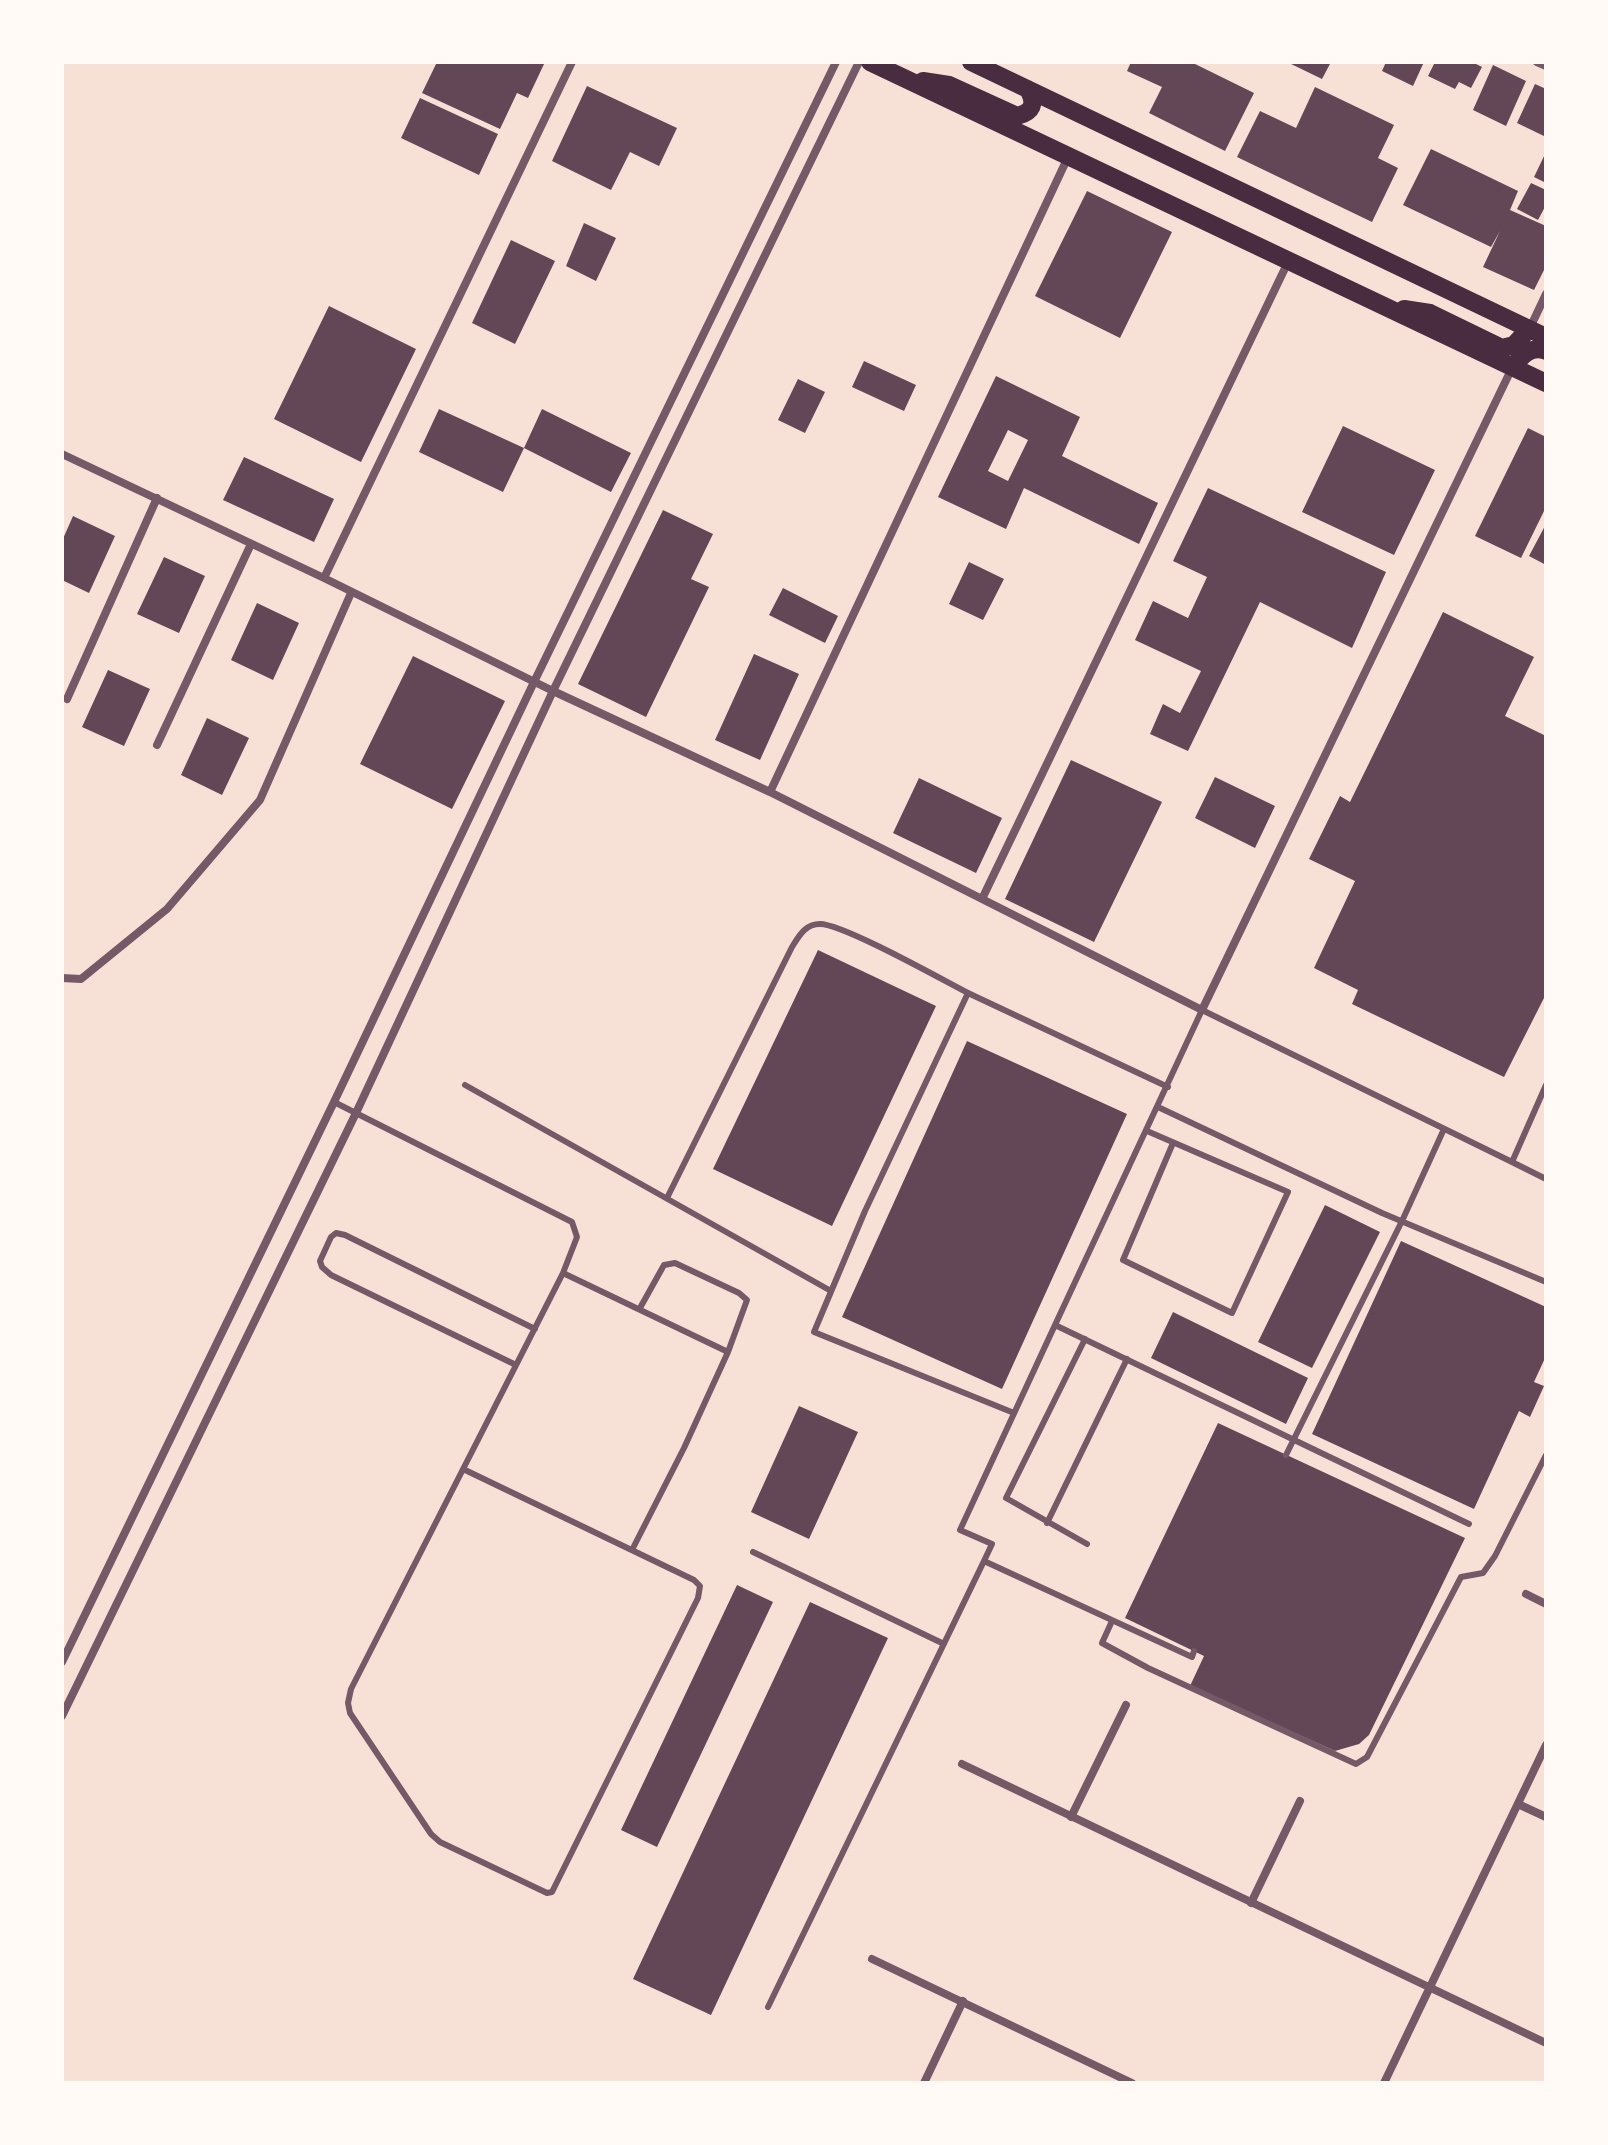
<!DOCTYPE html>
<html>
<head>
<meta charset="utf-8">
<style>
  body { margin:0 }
  #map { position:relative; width:1608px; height:2145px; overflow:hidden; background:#f7e1d7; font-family:"PT Sans Narrow",sans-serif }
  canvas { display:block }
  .frame { position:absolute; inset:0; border:64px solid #fffaf5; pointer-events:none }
</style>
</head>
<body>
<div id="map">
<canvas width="1608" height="2145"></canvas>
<div class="frame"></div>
</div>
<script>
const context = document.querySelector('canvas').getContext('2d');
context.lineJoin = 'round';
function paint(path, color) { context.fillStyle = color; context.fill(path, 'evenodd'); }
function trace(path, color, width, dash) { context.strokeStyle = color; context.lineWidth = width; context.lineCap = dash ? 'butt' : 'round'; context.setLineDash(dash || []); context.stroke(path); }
const building = new Path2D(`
  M437,62h108l-17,36 -11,-5 -17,36 -78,-36z
  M1131,62h60l63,31 -29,58 -76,-38 13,-26 -35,-16z
  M1287,62h44l-9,17z
  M1386,62h38l-11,24 -31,-15z
  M1435,62h37l10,5 -11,21 -12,-6 -4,7 -27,-13z
  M1493,65l33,16 -20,45 -33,-16z
  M1535,84l11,5v48l-29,-14z
  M587,86l90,42 -18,38 -29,-14 -19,38 -59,-29z
  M1315,87l79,38 -16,33 20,10 -26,54 -135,-65 23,-46 36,17z
  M420,98l78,36 -19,41 -78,-37z
  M1431,149l87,42 -8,19 36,16v40l-12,24 -51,-23 17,-36 -9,16 -88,-42z
  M1546,152v31l-12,-6z
  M1531,183l15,7v15l-8,15 -21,-11z
  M1087,191l85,41 -52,106 -85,-42z
  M584,223l32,15 -20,43 -30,-15z
  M511,240l44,21 -40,83 -43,-21z
  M329,306l87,43 -55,113 -87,-43z
  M864,361l52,24 -12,26 -52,-24z
  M996,376l84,41 -18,39 96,47 -19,41 -115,-56 -18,41 -68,-32zM1008,430l20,10 -20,41 -20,-10z
  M798,379l27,13 -20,41 -27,-13z
  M439,409l85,39 -21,44 -84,-40z
  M542,409l89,44 -20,39 -87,-44z
  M1343,426l92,44 -41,85 -92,-43z
  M1528,428l18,9v70l-25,51 -46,-22z
  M244,457l90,42 -20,43 -91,-42z
  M1208,488l178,84 -34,76 -92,-46 -72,149 -38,-17 13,-30 17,9 21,-42 -66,-31 18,-39 35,17 19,-41 -34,-16z
  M663,510l50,24 -22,45 18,8 -63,130 -68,-33z
  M73,516l42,20 -26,57 -27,-13v-39z
  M1546,524v41l-17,-9z
  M164,557l41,19 -26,57 -42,-19z
  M969,562l35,17 -21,41 -34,-16z
  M783,588l55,28 -13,27 -56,-28z
  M257,603l42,20 -26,57 -42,-20z
  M1443,612l91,45 -29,59 41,20v258l-42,83 -152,-73 6,-14 -44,-22 41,-87 -46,-22 31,-63 10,6z
  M754,654l45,20 -39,86 -45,-20z
  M413,656l92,45 -53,108 -92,-45z
  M108,670l42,19 -26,57 -42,-19z
  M207,718l42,20 -27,57 -41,-20z
  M1071,760l91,42 -68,140 -89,-43z
  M1215,777l60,29 -20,42 -60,-30z
  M919,778l83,40 -26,55 -83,-40z
  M818,950l118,56 -104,220 -119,-57z
  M967,1041l160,73 -125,275 -160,-72z
  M1325,1205l55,27 -68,136 -54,-26z
  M1401,1241l145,66v49l-12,26 10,4 -14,31 -11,-6 -45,98 -162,-75z
  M1173,1312l135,66 -22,46 -135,-66z
  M799,1406l59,26 -49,107 -58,-27z
  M1218,1423l247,115 -96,197 -10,9 -24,7 -145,-65 14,-30 -79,-38z
  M737,1585l36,17 -116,245 -36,-17z
  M810,1602l78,36 -177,377 -78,-36z`);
const service = new Path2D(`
  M465,1085l366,206
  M1546,1085l-34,77 34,17
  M334,1102l238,120 5,15 -14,36 -212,416 -3,14 2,10 81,121 9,8 107,51 5,-1 146,-294 2,-12 -6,-6 -231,-111
  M1158,1107l224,106 164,69
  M1147,1131l141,61 -56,121 -109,-53 50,-117
  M667,1198l125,-251c7,-11 13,-23 28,-23 23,0 121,55 148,69
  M563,1273l165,79 -44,96 -52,102
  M640,1308l24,-43 11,-2 64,30 8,7 -19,52
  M1085,1339l-79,159 81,46
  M516,1365l-185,-90 -9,-8 -2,-6 11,-24 5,-4 9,2 190,94
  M1014,1413l-200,-81 51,-121 103,-218 200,94
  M1286,1455l116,-234 42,-92
  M1047,1523l80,-164
  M1469,1524l-414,-199 147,-315 310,152
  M753,1552l191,92
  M984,1561l8,-17 -32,-14 95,-205
  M1112,1621l-10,22 46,25 208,96 11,-7 94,-180 22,-4 12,-17 51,-101
  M768,2007l216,-446 208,96 2,-6`);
const minor = new Path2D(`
  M1537,62l9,4
  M1529,330l17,-36
  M62,454l262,124 229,113 217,101 432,218 310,-642
  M324,578l248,-516
  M67,699l90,-201
  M157,745l94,-201
  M770,792l298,-635
  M982,899l306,-637
  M62,978l19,1 86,-70 93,-109 91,-207
  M1526,1594l20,10
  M62,1662l272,-560 200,-420 302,-620
  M62,1716l294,-603 197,-422 306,-629
  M962,1764l584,279
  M1518,1804l28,13
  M1071,1817l55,-112
  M1251,1903l49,-102
  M872,1959l260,124
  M924,2083l39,-82
  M1384,2083l162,-338`);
const primary = new Path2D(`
  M870,62l676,321
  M971,62l575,275
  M923,81l26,4 68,31c16,-4 19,-12 11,-27
  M1404,309l26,4 72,35 12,-3 15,-16
  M1513,367c8,-11 18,-22 33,-16`);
paint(building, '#644757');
trace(service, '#755966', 6);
trace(minor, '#755966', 8);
trace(primary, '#4a2c40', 18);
</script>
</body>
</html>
